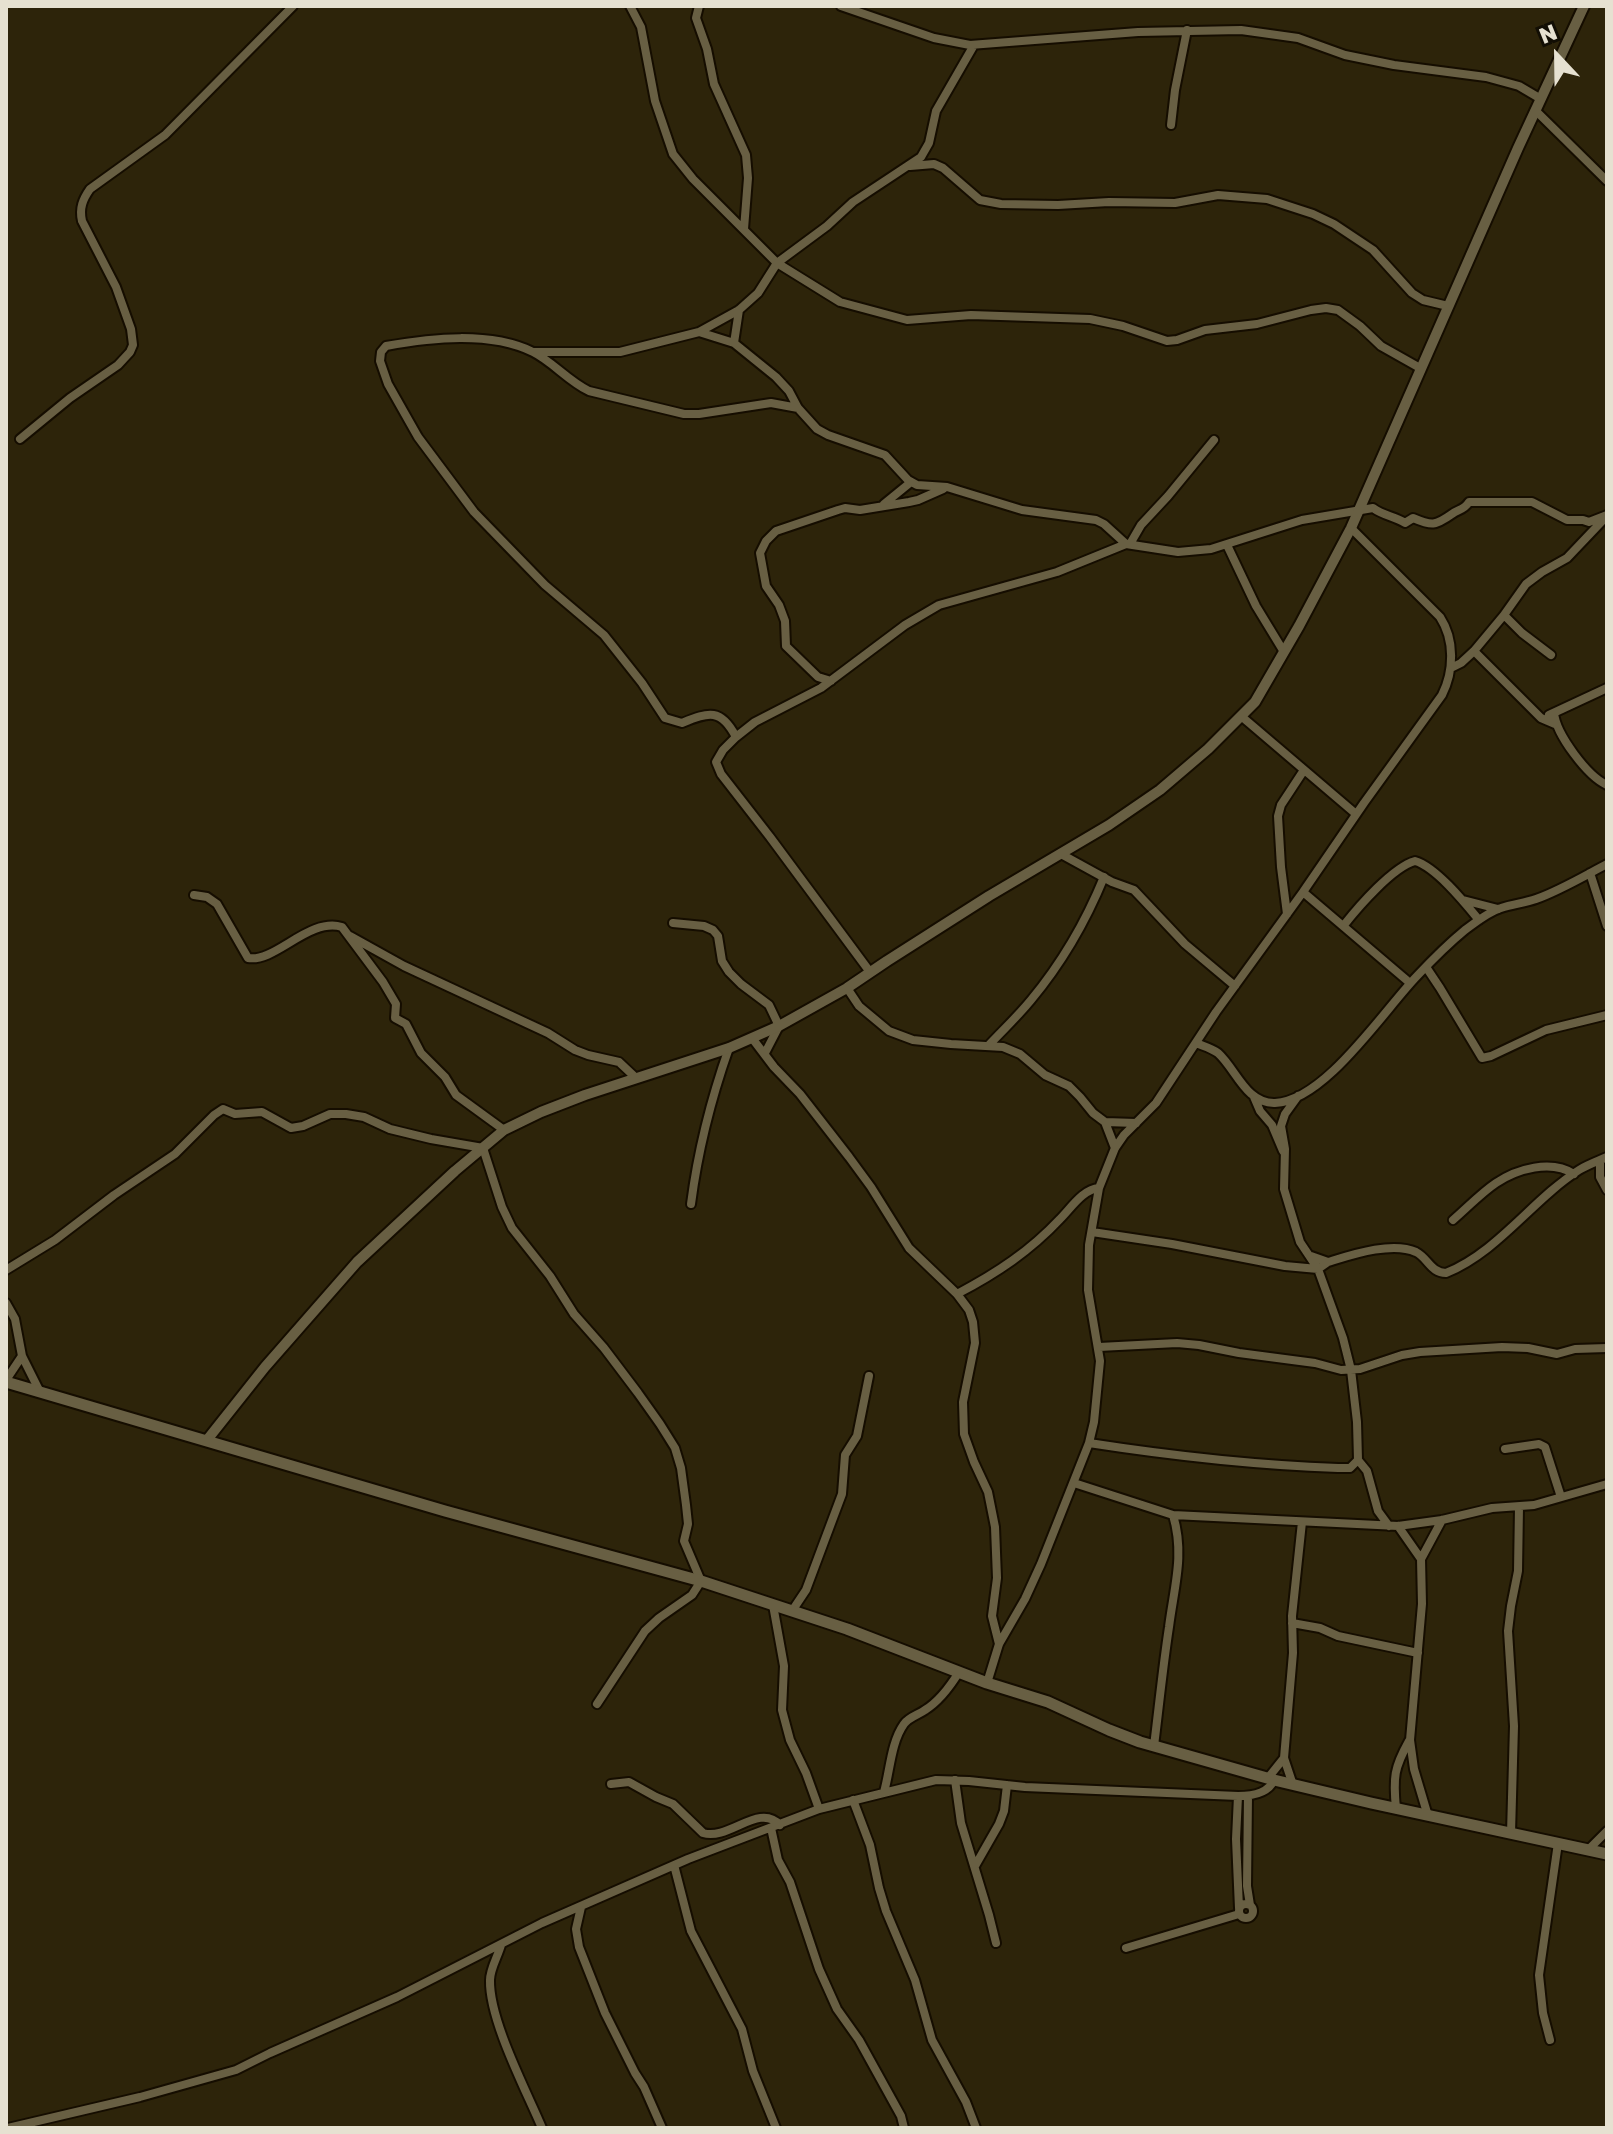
<!DOCTYPE html>
<html>
<head>
<meta charset="utf-8">
<style>
  body { margin:0 }
  #map { position:relative; width:1613px; height:2134px; overflow:hidden; background:#2d240a; font-family:"Golos Text",sans-serif }
  canvas { display:block }
  .frame { position:absolute; inset:0; border:8px solid #e6e1d1; pointer-events:none }
  .north { position:absolute; left:1517px; top:16px; width:80px; height:80px; -webkit-text-stroke:6px #120e04; paint-order:stroke; rotate:338deg; font-size:22px; font-weight:700; line-height:32px; text-align:center; color:#e6e1d1 }
  .north::after { content:''; display:block; margin:auto; width:28px; height:36px; background:#e6e1d1; clip-path:polygon(50% 0,100% 100%,50% 72%,0 100%) }
</style>
</head>
<body>
<div id="map">
<canvas width="1613" height="2134"></canvas>
<div class="frame"></div>
<div class="north">N</div>
</div>
<script>
const context = document.querySelector('canvas').getContext('2d');
context.lineJoin = 'round';
function trace(path, color, width, dash) { context.strokeStyle = color; context.lineWidth = width; context.lineCap = dash ? 'butt' : 'round'; context.setLineDash(dash || []); context.stroke(path); }
const minor = new Path2D(`
  M630,6l11,21 14,74 18,53 20,25 84,84 63,39 67,18 64,-5 119,4 33,7 44,15 10,-1 28,-10 52,-6 54,-14 15,-2 12,2 22,16 21,20 39,22
  M699,6l-3,12 11,31 7,35 32,71 2,23 -4,51
  M841,6l93,32 36,7 168,-13 103,-2 57,8 47,17 49,10 92,12 33,9 22,13
  M1535,110l72,71
  M1171,125l4,-35 12,-60
  M910,166l24,-2 9,4 37,32 21,4 57,1 51,-3 66,1 43,-8 49,4 46,15 21,10 39,26 39,43 11,7 25,6
  M699,332l35,11 42,34 13,14 9,17
  M734,343l5,-33
  M534,352h86l79,-20 40,-22 19,-17 19,-30 50,-37 26,-24 68,-45 8,-14 7,-32 38,-66
  M20,439l50,-41 48,-33 12,-13 3,-7 -2,-16 -15,-42 -34,-66c-3,-13 1,-22 8,-32l75,-54 128,-129
  M884,504l27,-22
  M1130,544l11,-19 27,-29 46,-56
  M1227,545l29,61 28,46
  M1504,615l18,18 29,22
  M1474,651l67,67 14,6
  M1451,668l10,-5 13,-12 30,-36 22,-31 16,-12 25,-14 39,-41
  M831,681l-13,-4 -32,-31 -1,-25 -6,-16 -13,-19 -6,-33 6,-12 10,-10 62,-21 7,-2 15,2 49,-8 9,-2 25,-11
  M1554,713c2,21 33,63 53,72
  M1549,715l58,-27
  M1241,716l115,98
  M736,737c-15,-29 -27,-25 -54,-14l-17,-5 -23,-35 -38,-48 -59,-50 -71,-73 -56,-75 -30,-53 -8,-23 1,-9 5,-6c45,-8 104,-15 147,6 20,10 35,29 56,39l95,23h15l72,-11 27,5 19,21 11,6 57,20 23,25 9,5 30,2 75,23 74,10 8,4 22,20
  M1061,854l51,28 22,8 51,54 50,42
  M1590,873l17,53
  M1303,892l107,91
  M194,895l13,2 10,7 31,54c27,5 61,-41 94,-31l41,55 13,22 -1,14 11,6 15,29 24,24 11,18 48,35
  M1463,900l35,9
  M1287,914l-6,-47 -3,-51 3,-11 23,-35
  M673,923l31,3 9,4 5,6 4,25 7,11 12,12 28,21 10,21 -14,27
  M1344,925c15,-19 49,-58 71,-64 21,6 50,42 64,59
  M350,936l54,30 144,67 27,17 13,5 31,7 17,16
  M1426,967l14,21 42,70 9,-2 55,-26 61,-15
  M870,972l-100,-135 -49,-63 -5,-12 7,-12 13,-13 19,-15 66,-34 84,-63 34,-20 118,-33 69,-28 52,8 33,-3 91,-29 71,-12c11,8 21,8 32,15l8,-5c19,8 22,8 39,-4 7,-5 12,-4 17,-12h63l35,18h16l6,2 18,-7
  M847,988l12,18 30,25 24,9 38,4 52,3 17,7 25,21 24,11 11,11 13,16 12,9 10,26
  M752,1038l22,29 26,27 49,63 22,30 38,61 48,46 12,16 4,12 2,21 -12,59 1,32 10,28 14,30 7,35 2,51 -5,38 7,28
  M1196,1043c7,3 15,5 22,10 18,16 28,51 57,50 50,-2 109,-93 142,-127 15,-16 31,-32 48,-46 11,-8 23,-18 36,-22 12,-4 24,-5 35,-9 25,-9 48,-23 71,-35
  M988,1046c15,-16 30,-30 43,-46 30,-36 55,-79 73,-123
  M1298,1096l-13,18 -4,12 4,23 -1,40 16,53 18,27 25,69 8,32 6,52 1,38 9,11 11,40 11,15
  M1254,1097l6,14 12,14 11,26
  M1105,1122l31,1
  M1600,1160v17l7,13
  M691,1204c7,-54 20,-105 38,-156
  M1453,1220c14,-12 28,-27 43,-37 21,-14 55,-24 78,-9
  M1092,1232l80,12 113,22 33,3 10,-7 -17,-6
  M1328,1262c23,-7 64,-21 88,-10 12,6 15,21 30,21 52,-21 86,-73 133,-103 8,-5 19,-9 28,-13
  M6,1270l49,-30 59,-45 61,-41 39,-39 9,-6 12,5 27,-2 29,16 12,-2 27,-12h16l18,3 26,12 41,10 52,9 19,59 10,21 38,48 24,38 30,34 34,45 22,31 15,24 6,20 5,37 2,19 -4,17 17,40 -9,14 -33,23 -14,13 -48,73
  M957,1294c40,-21 73,-43 103,-75 11,-11 23,-30 39,-31
  M6,1303l9,16 7,37 17,34
  M1099,1347l78,-4 22,2 40,8 76,10 26,7 19,-1 42,-14 18,-3 82,-5 26,1 29,6 18,-5 32,-1
  M6,1380l16,-24
  M1089,1443c84,13 164,22 249,25h12l8,-8
  M1505,1449l34,-5 6,3 16,50
  M1074,1483l99,32c12,40 1,72 -4,112 -6,39 -10,79 -15,119
  M1173,1515l225,11 44,-6 50,-12 42,-3 73,-21
  M1398,1526l23,33
  M773,1605l11,61 -2,44 8,30 16,33 13,36
  M792,1611l14,-21 36,-96 3,-39 12,-19 12,-60
  M1292,1623l28,5 18,8 80,17
  M987,1683l12,-39 26,-45 16,-35 48,-121 5,-21 6,-61 -12,-71 1,-45 10,-57 16,-40 9,-13 32,-32 60,-91 87,-120 61,-89 78,-108c12,-24 13,-55 -2,-78l-89,-89
  M1268,1778l16,-20
  M955,1780l6,43 28,92 7,28
  M611,1784l18,-2 27,15 17,7 30,29c26,8 56,-31 77,-8
  M1293,1785l-9,-27 9,-105 -1,-37 10,-94
  M884,1792c6,-21 7,-50 20,-68 5,-7 14,-9 21,-14 13,-8 26,-25 34,-38
  M1238,1796l-2,43 3,69
  M1248,1796l-1,90 3,19
  M853,1800l17,45 9,43 7,23 29,69 17,60 34,62 10,26
  M1396,1809c-3,-32 -2,-41 13,-68
  M1428,1816l-14,-47 -4,-29 12,-136 -1,-45 21,-39
  M771,1828l7,32 12,22 29,87 18,40 22,31 42,76 3,12
  M1511,1833l3,-107 -6,-95 3,-25 7,-35 1,-64
  M1588,1850l19,-19
  M674,1865l17,66 51,98 11,42 23,57
  M975,1866l24,-42 5,-13 3,-26
  M1239 1911a7 7 0 1 1 14 0a7 7 0 1 1-14 0Z
  M581,1907l-5,22 3,18 26,66 30,60 9,14 18,41
  M501,1945c-3,11 -11,24 -11,35 -1,40 36,110 52,148
  M1126,1948l113,-34
  M1550,2040l-7,-27 -4,-38 19,-132
  M8,2128l132,-31 96,-27 34,-17 127,-56 145,-74 146,-64 131,-50 117,-29 33,1 56,6 213,9c14,0 30,-2 36,-16`);
const tertiary = new Path2D(`
  M207,1440l58,-73 92,-105 98,-91 49,-41 37,-18 44,-17 144,-47 50,-22 68,-38 40,-27 102,-65 120,-71 51,-35 48,-41 47,-47 44,-76 52,-98 167,-380 66,-142`);
const secondary = new Path2D(`
  M6,1382l439,129 256,70 146,48 140,54 61,19 61,28 31,12 134,38 97,23 236,51`);
trace(minor, '#150d00', 12);
trace(tertiary, '#150d00', 14);
trace(secondary, '#150d00', 15);
trace(minor, '#685f43', 8);
trace(tertiary, '#685f43', 10);
trace(secondary, '#685f43', 11);
</script>
</body>
</html>
